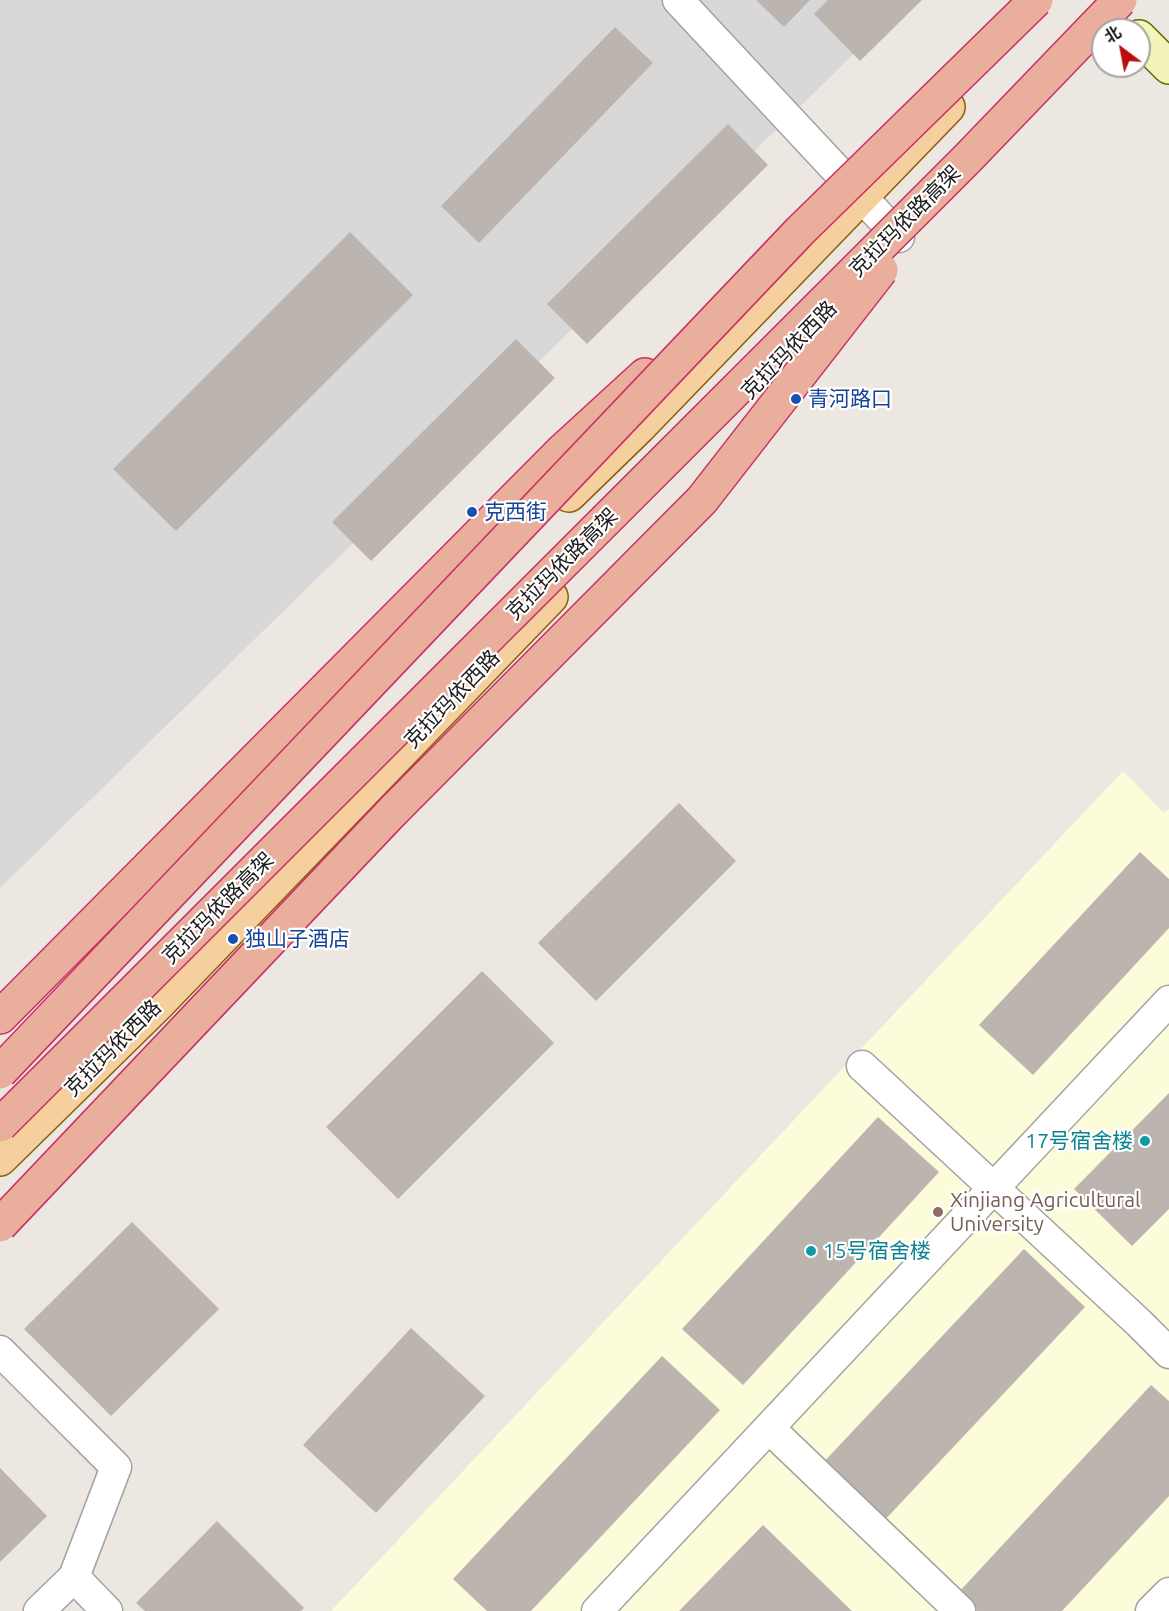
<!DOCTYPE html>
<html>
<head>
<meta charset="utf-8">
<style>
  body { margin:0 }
  #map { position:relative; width:1169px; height:1611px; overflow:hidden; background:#ece8e1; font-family:Ubuntu,"Noto Sans SC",sans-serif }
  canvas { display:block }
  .north { position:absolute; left:1091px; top:18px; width:60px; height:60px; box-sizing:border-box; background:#fff; border:2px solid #a4a4a4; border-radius:50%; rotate:328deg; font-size:16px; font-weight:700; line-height:24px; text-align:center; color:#1b1b1b }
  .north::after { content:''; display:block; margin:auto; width:21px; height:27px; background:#ba0d0e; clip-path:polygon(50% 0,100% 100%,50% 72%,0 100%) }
</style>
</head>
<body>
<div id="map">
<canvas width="1169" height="1611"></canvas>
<div class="north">北</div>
</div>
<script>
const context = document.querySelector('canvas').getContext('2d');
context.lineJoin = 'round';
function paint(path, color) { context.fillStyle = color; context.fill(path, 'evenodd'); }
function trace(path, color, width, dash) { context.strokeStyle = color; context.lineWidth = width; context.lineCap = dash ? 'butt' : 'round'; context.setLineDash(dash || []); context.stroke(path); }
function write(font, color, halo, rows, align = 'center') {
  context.font = font + ' Ubuntu,"Noto Sans SC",sans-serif'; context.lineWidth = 4.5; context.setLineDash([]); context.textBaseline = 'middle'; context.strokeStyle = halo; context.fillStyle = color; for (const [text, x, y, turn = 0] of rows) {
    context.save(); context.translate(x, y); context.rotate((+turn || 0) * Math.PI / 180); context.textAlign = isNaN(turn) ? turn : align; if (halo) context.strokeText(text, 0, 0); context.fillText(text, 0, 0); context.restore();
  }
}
const residential = new Path2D(`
  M0,0h909l-909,888z`);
const education = new Path2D(`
  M1123,771l41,42 5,-4v802h-838z`);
const building = new Path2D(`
  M756,0h54l-26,27z
  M828,0h94l-62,61 -46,-47z
  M615,27l38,36 -174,180 -38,-37z
  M728,124l40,41 -181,179 -40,-40z
  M350,232l63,63 -237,236 -63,-62z
  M516,339l39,39 -184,183 -39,-39z
  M679,803l57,58 -140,140 -58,-58z
  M1140,852l29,27v49l-136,147 -54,-50z
  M482,971l72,72 -156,156 -72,-72z
  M1169,1093v116l-37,37 -58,-57z
  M878,1117l61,55 -196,213 -61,-56z
  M132,1222l87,87 -108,107 -87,-87z
  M1024,1249l61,58 -204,217 -61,-58z
  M411,1328l74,68 -109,117 -73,-68z
  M662,1356l58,54 -189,201h-44l-34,-32z
  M1151,1385l18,16v95l-107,115h-85l-19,-18z
  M0,1468l47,48 -47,46z
  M217,1521l87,87 -3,3h-156l-9,-8z
  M763,1525l89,86h-173z`);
const minor = new Path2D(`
  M678,0l221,237
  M862,1066l277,257 30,30
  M0,1351l116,116 -42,110 33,34
  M769,1428l191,183
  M39,1611l35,-34
  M597,1611l572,-610
  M1151,1611l18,-18`);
const secondary = new Path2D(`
  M1139,37l30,30`);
const primary = new Path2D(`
  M569,495l70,-68 309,-320
  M0,1159l156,-153 395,-409`);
const trunk = new Path2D(`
  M0,1017l563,-567 82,-75`);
const trunkBridge = new Path2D(`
  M0,1072l800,-841 236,-231
  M0,1125l967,-966 153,-159
  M0,1225l392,-413 310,-312 179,-230`);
const markers = [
  [796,399,6,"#1a4fb4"],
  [472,512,6,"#1a4fb4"],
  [233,939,6,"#1a4fb4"],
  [1145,1141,6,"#0f9aa8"],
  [938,1212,6,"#8d6e63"],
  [811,1251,6,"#0f9aa8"]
];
const streetNames = [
  ["克拉玛依路高架",905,221,-45],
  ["克拉玛依西路",789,350,-46],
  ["克拉玛依路高架",562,564,-45],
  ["克拉玛依西路",452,699,-46],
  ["克拉玛依路高架",218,908,-45],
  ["克拉玛依西路",113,1048,-45]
];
const transitNames = [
  ["青河路口",808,399],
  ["克西街",484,512],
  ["独山子酒店",245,939]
];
const cultureNames = [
  ["17号宿舍楼",1133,1141],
  ["15号宿舍楼",823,1251,"left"]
];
const educationNames = [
  ["Xinjiang Agricultural",950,1200],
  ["University",950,1224]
];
paint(residential, '#d9d8d8');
paint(education, '#fcfcda');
paint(building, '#bcb4ae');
trace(minor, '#a2a2a2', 33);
trace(secondary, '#5f690b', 36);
trace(primary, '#895e09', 36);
trace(trunk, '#ca2e65', 36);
trace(minor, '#fff', 30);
trace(secondary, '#f2f5b7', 33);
trace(primary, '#f5cf9d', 33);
trace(trunk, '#eaae9d', 33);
trace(trunkBridge, '#ca2e65', 36, []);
trace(trunkBridge, '#eaae9d', 33);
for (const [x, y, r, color] of markers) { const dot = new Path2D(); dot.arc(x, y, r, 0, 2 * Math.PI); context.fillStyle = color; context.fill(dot); trace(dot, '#fff', 2); }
write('21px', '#1b1b1b', '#fff', streetNames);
write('21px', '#164399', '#fff', transitNames, 'left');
write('21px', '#0d838f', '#fff', cultureNames, 'right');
write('21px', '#785e54', '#fff', educationNames, 'left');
</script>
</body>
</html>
